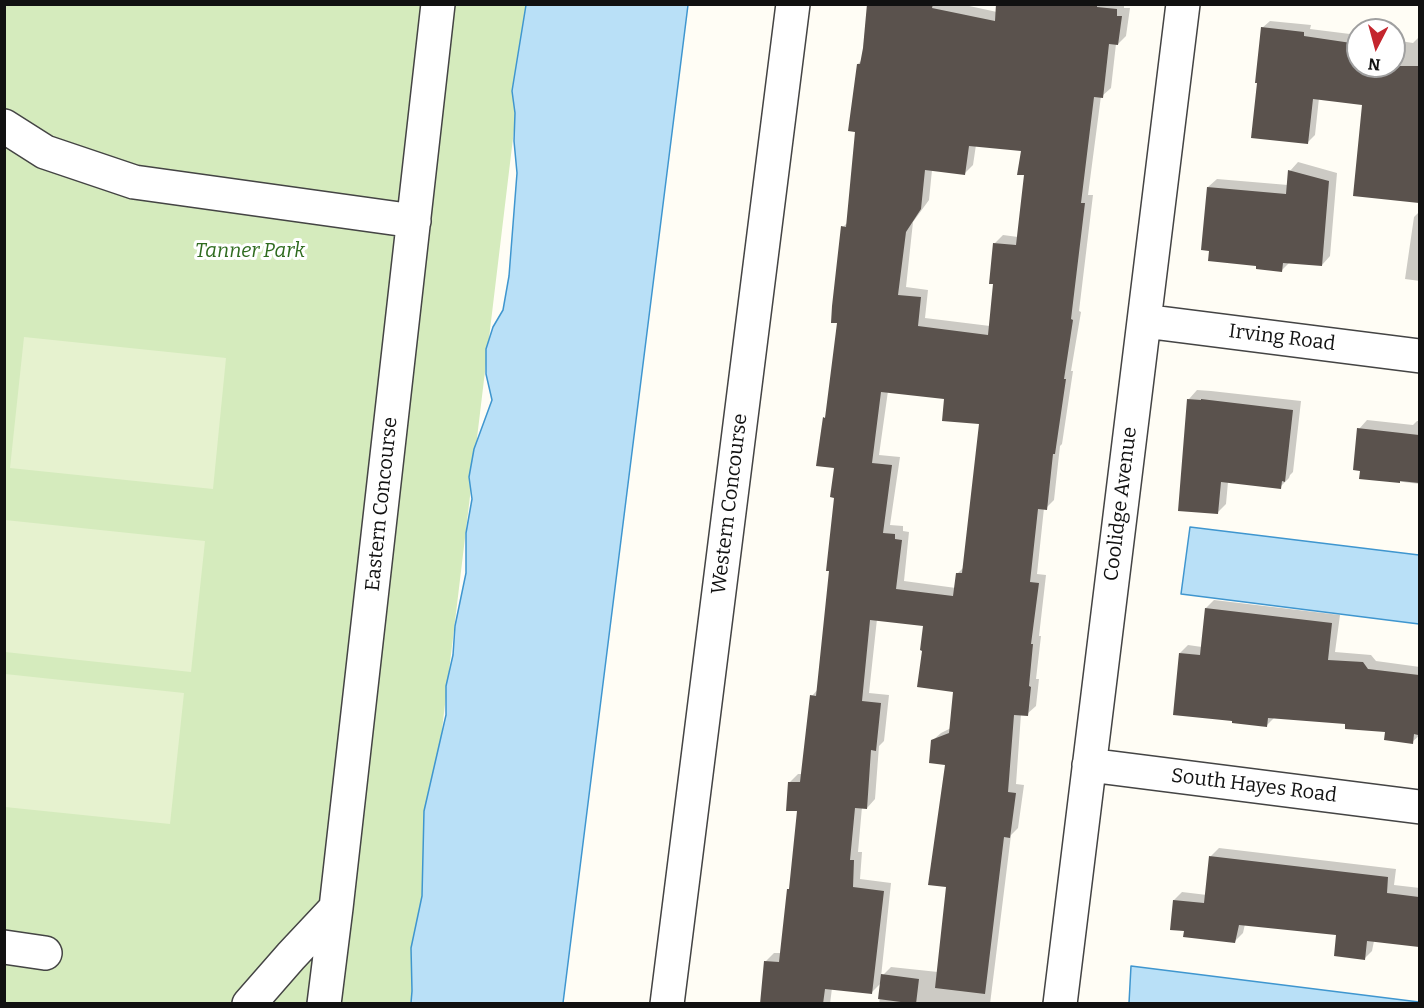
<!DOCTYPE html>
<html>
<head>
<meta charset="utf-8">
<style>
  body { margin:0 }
  #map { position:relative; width:1424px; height:1008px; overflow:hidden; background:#fffdf5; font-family:Bitter,serif }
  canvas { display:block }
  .frame { position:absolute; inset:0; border:6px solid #111; pointer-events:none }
  .north { position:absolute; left:1346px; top:18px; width:60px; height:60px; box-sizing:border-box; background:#fff; border:2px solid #a0a0a0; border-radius:50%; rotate:186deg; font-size:16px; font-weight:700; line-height:24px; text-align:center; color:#111 }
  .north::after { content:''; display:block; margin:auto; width:21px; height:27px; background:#c4262e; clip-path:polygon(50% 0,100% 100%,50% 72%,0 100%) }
</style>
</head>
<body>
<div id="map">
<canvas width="1424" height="1008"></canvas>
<div class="frame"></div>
<div class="north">N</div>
</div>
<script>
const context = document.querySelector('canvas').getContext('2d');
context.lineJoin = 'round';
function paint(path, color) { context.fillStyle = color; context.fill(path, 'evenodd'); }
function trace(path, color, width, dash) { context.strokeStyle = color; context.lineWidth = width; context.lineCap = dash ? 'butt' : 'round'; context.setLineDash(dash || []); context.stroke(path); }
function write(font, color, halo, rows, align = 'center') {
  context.font = font + ' Bitter,serif'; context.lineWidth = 6; context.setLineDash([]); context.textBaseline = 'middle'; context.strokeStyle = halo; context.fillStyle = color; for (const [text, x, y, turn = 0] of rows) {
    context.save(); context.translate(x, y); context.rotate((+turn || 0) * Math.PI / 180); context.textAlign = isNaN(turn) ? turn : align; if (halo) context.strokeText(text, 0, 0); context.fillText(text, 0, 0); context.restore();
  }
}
const green = new Path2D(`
  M5,5h524l-107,891 -11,52 1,43 -1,12 -406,1z`);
const pitch = new Path2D(`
  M24,337l202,21 -13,131 -203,-21z
  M5,520l200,21 -14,131 -186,-20z
  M5,674l179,19 -14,131 -165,-17z`);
const water = new Path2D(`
  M526,5h162l-125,998h-152l1,-12 -1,-43 11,-52 2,-85 22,-96v-29l7,-31 2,-29 11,-53v-40l6,-34 -3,-22 5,-28 18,-49 -6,-26v-25l7,-22 10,-17 6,-34 8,-103 -3,-32 1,-28 -3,-22z
  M1190,527l229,28v69l-238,-30z
  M1131,966l288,36v1h-290z`);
const shadow = new Path2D(`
  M868,4h92l37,8 1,-8h126v4h6l-4,28 -8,8h-2l-5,44 -9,8h-1l-13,99h5l-14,116 2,1 -10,59h2l-11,73 -2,2 -6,54 -8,8h-2l-7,66 9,1 -7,61h2l-5,43h3l-3,27 -9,8h-6l-5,70 8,1 -6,43 -7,7 -21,169h-111l3,-22 -10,10 -40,-4 -2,16h-69l5,-43 8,-8h7l10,-65 8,-78 -9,-28 8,-8h4l10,-78 6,-7 13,-119 4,-74v-30l-10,-48 1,-2 13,-94 4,-95 5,-5 8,-92 2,-66 4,-4zM976,145l46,5 3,24 -7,63 -15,-2 -9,9 1,39 -5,43 -65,-8 3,-28 -22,-3 7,-65 16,-22 3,-30 33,3 8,-8zM888,391l58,7 34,24 -16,145 -6,6 -2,15 -52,-7 5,-49 -6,-1v-5l-13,-1 10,-68 -21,-2zM877,619l48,6 30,66 -4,37 -10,5 -9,8 15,22 1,123 -10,86 -47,-5 -10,10 10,-94 -31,-4 2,-27h-4l4,-45 5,1 8,-9 4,-53 5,-5 5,-46 -20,-2z
  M1270,21l41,4 -1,4 48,6v31h36v-26l19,3 7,-7v166l-66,-7 10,-91 -45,-6 -4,37 -8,8 -45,-115z
  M1298,162l39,11 -7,83 -8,9 -32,-3 -8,8 -74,-83 9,-8 71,6 2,-14z
  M1420,211v70l-15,-2 9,-62z
  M1197,390l14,1 90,10 -8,71 -3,3 -1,3 -9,9 -52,-5 -2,22 -9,9 -28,-114z
  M1367,420l46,5 4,-4h3v63l-59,-7 -2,-48z
  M1214,600l126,15 -5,37 36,3 5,6 44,6v68l-8,7 -25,-11 -40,-9 -73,-4 -8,8 -86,-73 8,-8 14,2 4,-39z
  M1219,848l177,21 -2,16 26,3v58l-46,-5 -2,10 -8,8 -27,-25 -92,-10 -2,9 -8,8 -50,-11 -11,-30 8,-8 25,3 4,-39z`);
const building = new Path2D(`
  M867,4h66l-1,4 63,13 1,-17h101v3l20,2v7h5l-4,29 -9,-1 -6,54 -9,-1 -13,106h4l-14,116 2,1 -9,59h2l-11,75h-2l-6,56 -9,-1 -8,73 9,1 -8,61h2l-4,42 2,1 -3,29 -14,-1 -6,77 8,1 -6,45 -6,-1 -19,157 -50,-6 11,-101 -18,-2 17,-120 -16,-2 2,-23 18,-7 4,-41 -36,-5 5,-36 -2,-1 3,-24 -53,-6 -8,81 19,2 -5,48 -5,-1 -4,59 -12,-1 -5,52h4l-1,27 31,4 -12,103 -47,-5 -2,15h-63l4,-43 15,1 8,-73h2l8,-78h-11l2,-29h12l10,-87 6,1 13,-125h-3l8,-73 -4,-1 4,-29 -18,-2 7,-49 2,1 12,-95h-6l1,-17 9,-80 5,1 9,-95 -7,-1 9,-67h3l3,-16zM969,146l52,5 -4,24h7l-8,70 -23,-2 -4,41h4l-5,51 -70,-9 3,-29 -23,-2 8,-63 15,-23 4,-39 40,5zM881,392l63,7 -2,22 37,3 -17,149h-6l-3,23 -57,-7 6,-49 -7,-1v-5l-12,-1 9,-68 -20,-2z
  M1261,27l43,5v4l54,8v22h61v137l-66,-7 9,-91 -49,-6 -5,45 -57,-6 6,-55h-2z
  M1288,170l41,11 -7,85 -39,-3 -1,9 -26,-3v-3l-48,-5 1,-10 -8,-1 6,-63 79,7z
  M1187,399l14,1v-1l92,11 -8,72 -3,-1 -1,8 -60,-7 -3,32 -40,-3z
  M1357,428l62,7v48l-19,-2v2l-41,-4 1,-8 -7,-1z
  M1205,608l127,15 -4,37 35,2 5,7 51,6v47l-1,13 -4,-1 -1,10 -29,-4 1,-8 -40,-3v-5l-77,-6 -1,9 -35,-4v-2l-59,-6 6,-62 21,2z
  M1209,856l179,21 -1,16 32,4v50l-52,-6 -2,19 -31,-4 2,-21 -97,-10 -4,18 -52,-6 1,-6 -14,-1 3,-30 31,3z
  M881,974l38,5 -3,25 -38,-5z`);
const minor = new Path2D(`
  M4,126l41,26 89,30 280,39
  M1144,321l276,35
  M1089,765l331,42
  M4,947l41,6
  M249,1004l42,-48 45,-48
  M324,1004l12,-96 102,-904
  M667,1004l126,-1000
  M1060,1004l123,-1000`);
const parkNames = [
  ["Tanner Park",250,251]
];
const streetNames = [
  ["Irving Road",1282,338,7],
  ["Eastern Concourse",382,504,-84],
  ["Western Concourse",730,504,-83],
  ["Coolidge Avenue",1121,504,-83],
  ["South Hayes Road",1254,786,7]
];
paint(green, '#d5ebbd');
paint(pitch, '#e6f2cf');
paint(water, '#b9e0f7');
trace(water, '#3f96cf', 1.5);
paint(shadow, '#0003');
paint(building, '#5a524d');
trace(minor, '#444', 36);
trace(minor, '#fff', 33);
write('italic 20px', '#2f6b1f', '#fff', parkNames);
write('20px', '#111', '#fff', streetNames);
</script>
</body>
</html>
